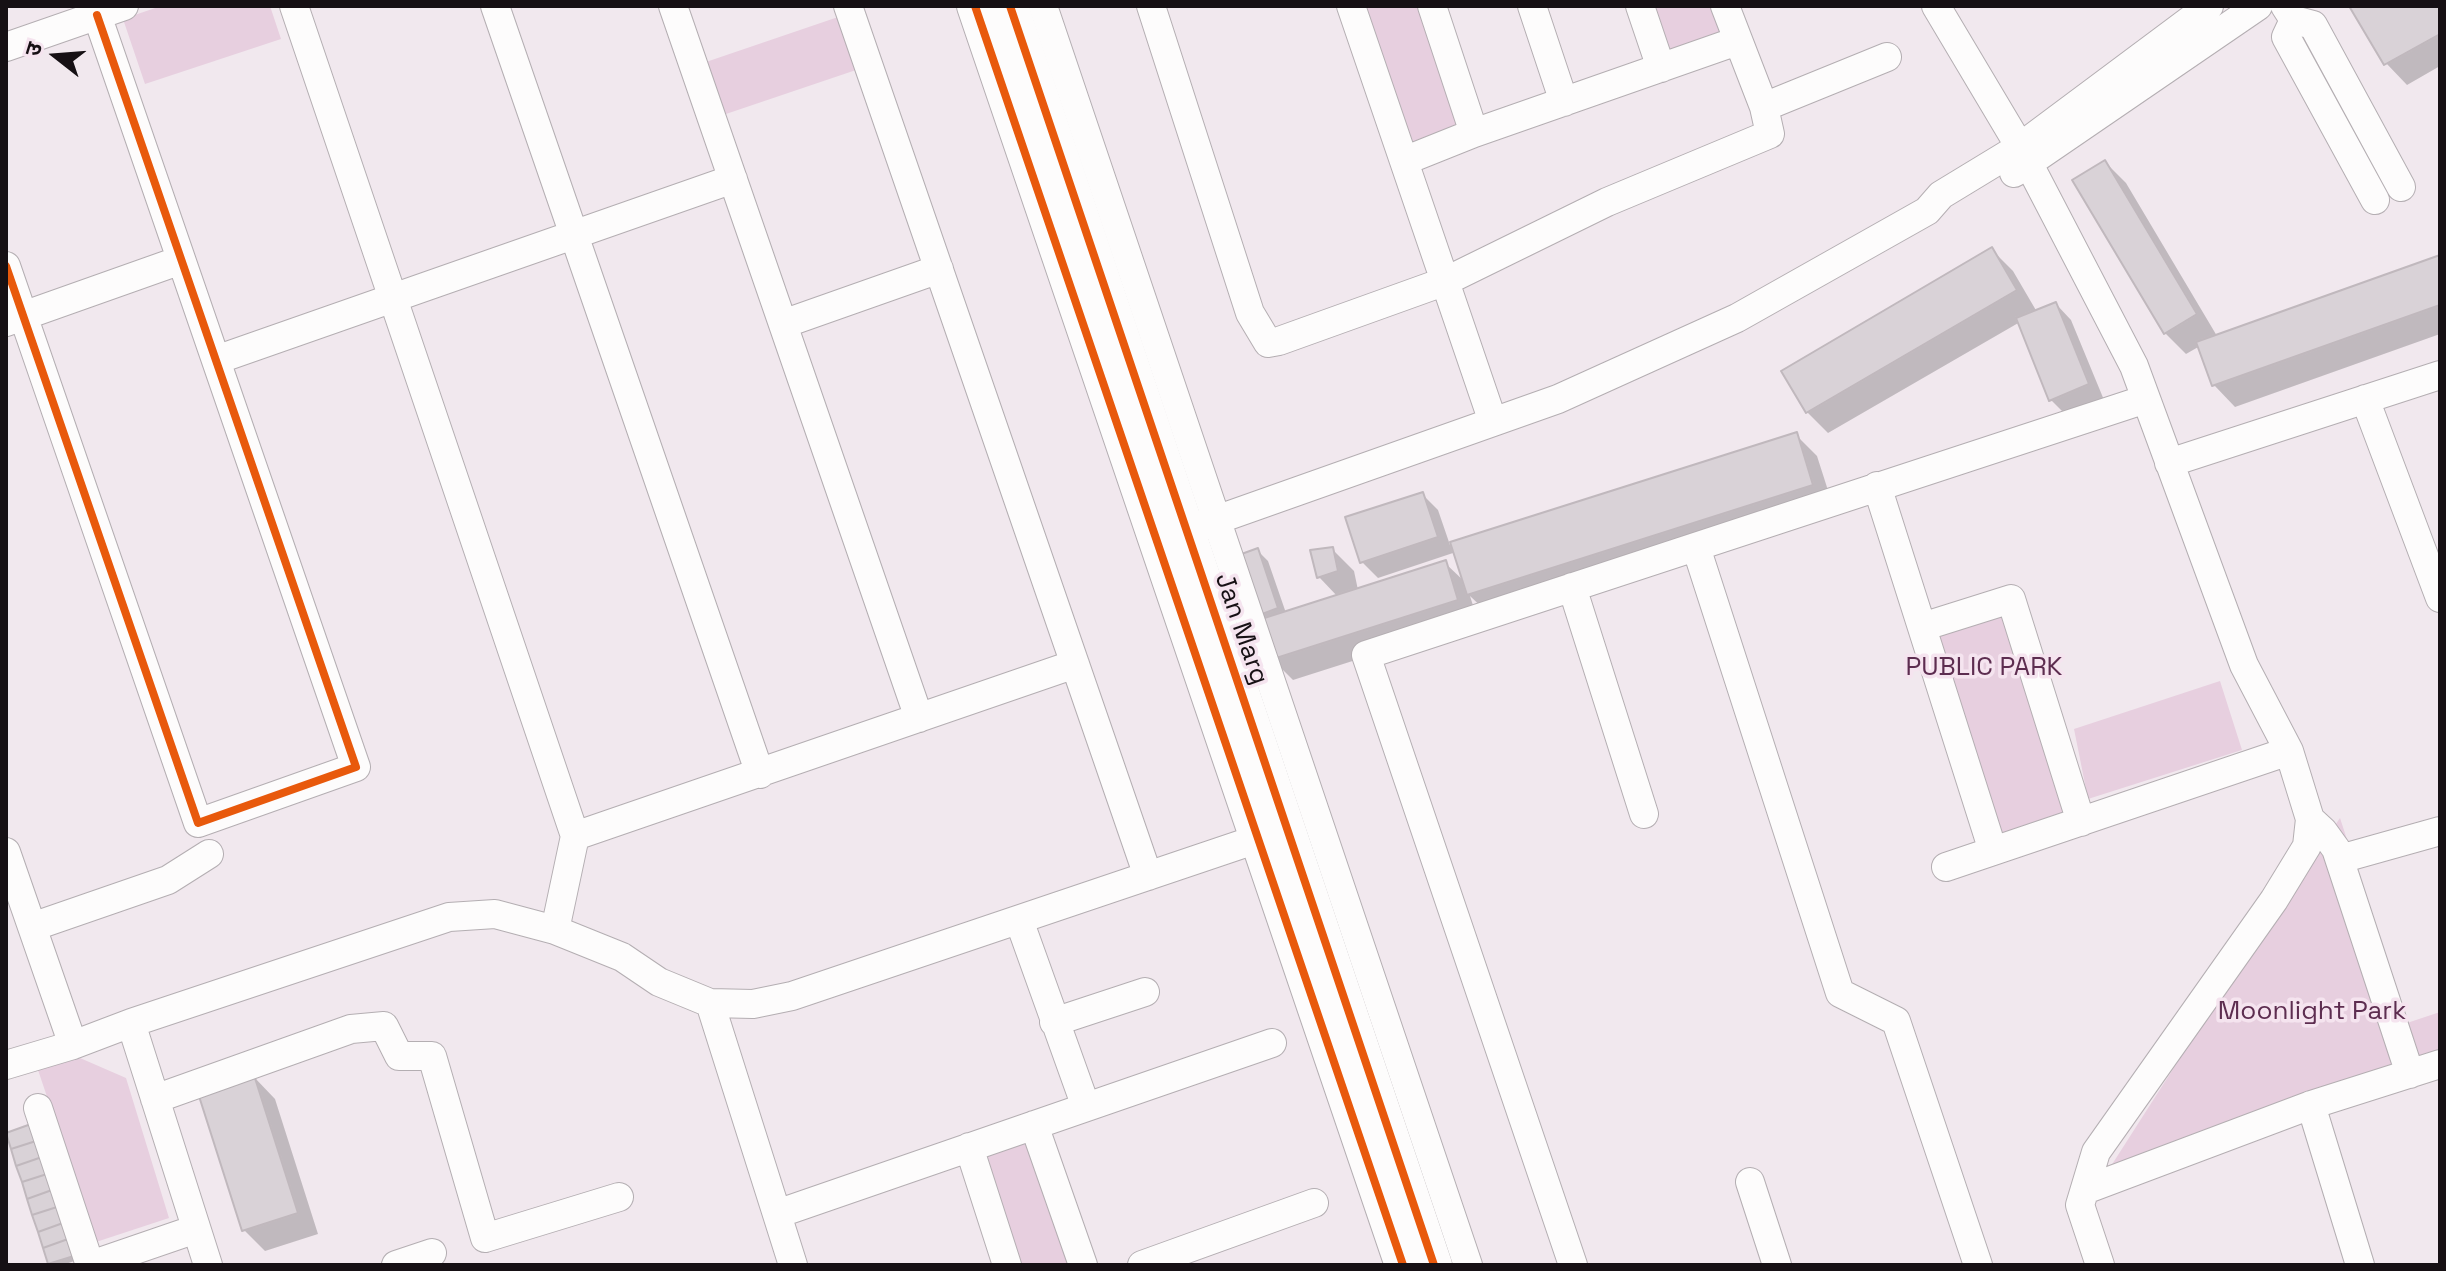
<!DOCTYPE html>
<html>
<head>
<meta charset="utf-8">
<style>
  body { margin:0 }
  #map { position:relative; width:2446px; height:1271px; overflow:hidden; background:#f1e8ee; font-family:"Space Grotesk","Noto Sans Devanagari",sans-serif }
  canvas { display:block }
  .frame { position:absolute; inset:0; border:8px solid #161014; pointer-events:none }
  .north { position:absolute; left:16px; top:16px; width:80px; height:80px; -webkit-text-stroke:6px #f5e4ef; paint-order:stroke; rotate:287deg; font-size:22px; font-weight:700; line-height:32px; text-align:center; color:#161014 }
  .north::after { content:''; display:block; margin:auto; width:28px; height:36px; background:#161014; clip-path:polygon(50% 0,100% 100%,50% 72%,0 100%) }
</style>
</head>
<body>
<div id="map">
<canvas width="2446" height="1271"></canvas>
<div class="frame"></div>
<div class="north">उ</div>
</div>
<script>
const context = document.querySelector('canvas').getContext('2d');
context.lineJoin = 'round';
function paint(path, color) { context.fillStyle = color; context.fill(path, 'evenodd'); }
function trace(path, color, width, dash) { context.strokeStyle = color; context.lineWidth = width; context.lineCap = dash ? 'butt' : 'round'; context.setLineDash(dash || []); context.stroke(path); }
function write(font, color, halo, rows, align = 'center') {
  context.font = font + ' "Space Grotesk",sans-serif'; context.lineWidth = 7; context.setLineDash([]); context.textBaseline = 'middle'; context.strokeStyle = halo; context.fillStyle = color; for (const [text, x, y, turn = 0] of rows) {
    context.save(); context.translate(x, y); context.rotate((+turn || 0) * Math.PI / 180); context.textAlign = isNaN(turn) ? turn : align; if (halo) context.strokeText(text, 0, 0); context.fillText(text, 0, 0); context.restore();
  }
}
const green = new Path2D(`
  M161,6h109l11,33 -136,45 -22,-65z
  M1345,6h80l41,123 -70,25z
  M1648,6h69l11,32 -62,21z
  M844,15l15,54 -136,46 -17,-53z
  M2011,599l70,223 -88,29 -71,-224z
  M2220,681l22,69 -154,49 -14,-70z
  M2340,818l67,205 33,-11v50l-329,104 135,-211z
  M80,1058l46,20 43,140 -73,24 -58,-172z
  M1028,1139l42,126h-51l-36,-111z`);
const shadow = new Path2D(`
  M2351,6h89v60l-33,19 -21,-22z
  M2105,162l21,21 91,153 223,-79v77l-205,73 -21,-22 -14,-39 -14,8 -21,-21z
  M1992,250l21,21 24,41 19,-8 15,16 33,80 -37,16 -16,-16 -31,-78 -192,111 -21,-21z
  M1796,435l21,21 16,50 -343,109 -20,-19 8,25 -185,59 -21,-21 -13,-45 -2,-64 11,11 18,52 52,-16 -19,-20 -6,-25 19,-3 22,22 4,19 87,-27 20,19 -9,-30 -78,26 -16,-16 60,-68 16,16 12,35z
  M254,1077l21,22 43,135 -53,17 -21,-21z
  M8,1134l69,126 -14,5 -13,-2z`);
const building = new Path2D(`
  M2349,6h91v28l-56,31z
  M2105,160l92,154 -33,20 -92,-154z
  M1992,247l25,43 -211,123 -25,-42z
  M2440,255v50l-228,81 -16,-44z
  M2056,302l33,82 -40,17 -33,-83z
  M1797,432l16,53 -346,110 -17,-53z
  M1423,492l15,45 -78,26 -15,-46z
  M1333,547l5,24 -21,7 -7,-28z
  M1258,548l20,60 -21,8 -21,-60z
  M1446,560l12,40 -188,60 -12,-40z
  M254,1075l44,138 -56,18 -44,-138z
  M31,1124l5,17 -25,8 -5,-16z
  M36,1141l6,16 -26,9 -5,-17z
  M42,1157l5,17 -25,8 -6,-16z
  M47,1174l5,16 -25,9 -5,-17z
  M52,1190l5,17 -25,8 -5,-16z
  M57,1207l6,16 -25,9 -6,-17z
  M63,1223l5,16 -25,9 -5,-16z
  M68,1239l6,17 -26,8 -5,-16z`);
const minor = new Path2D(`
  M294,6l281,830 -20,94
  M495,6l265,768
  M673,6l246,712
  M848,6l300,870
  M1043,6l425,1259
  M1151,6l99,307 18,30 11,-2 167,-60 161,-79 163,-68 -6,-27 123,-50
  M1351,6l142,416
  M1432,6l42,127
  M1532,6l32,96
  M1640,6l21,62
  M1725,6l39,101
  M1936,6l84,141 114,219 110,299 45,86 21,68 -3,27 -33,54 -178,252 -16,53 20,60
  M2285,6l9,14 19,5 88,162
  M2294,20l-8,17 89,163
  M6,47l118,-41
  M1404,161l70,-28 263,-92
  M2014,173l244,-167
  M6,266l192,557 158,-56 -259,-752
  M6,322l175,-62
  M783,324l156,-55
  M216,360l517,-181
  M2365,399l75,199
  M2169,463l271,-88
  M1877,486l116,365
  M1202,525l356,-126 179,-81 190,-107 14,-16 79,-48 189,-141
  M1696,547l144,446 56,28 82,244
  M1572,587l72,227
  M1922,627l89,-28 70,223
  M2310,819l13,12 13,18 74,225
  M575,836l500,-172
  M6,852l67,193
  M2340,859l100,-28
  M1946,867l343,-116
  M1019,920l67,187
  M32,927l136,-47 41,-26
  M710,1003l83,262
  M1054,1022l91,-30
  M131,1023l77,242
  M6,1065l67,-20 58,-22 318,-106 46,-3 60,16 67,27 37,25 51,21 43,1 39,-8 486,-164
  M155,1099l196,-70 33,-3 15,30h33l53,182 134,-41
  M2311,1105l49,160
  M38,1108l52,157
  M1034,1125l49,140
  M969,1147l38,118
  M1750,1182l27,83
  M2085,1190l226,-85 129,-41
  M777,1214l495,-171
  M91,1265l105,-36
  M396,1265l36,-12
  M1142,1265l172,-62
  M1573,1265l-207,-610 780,-256`);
const major = new Path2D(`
  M975,6l428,1259
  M1010,6l424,1259`);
const cycleway = new Path2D(`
  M975,6l428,1259
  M1010,6l424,1259
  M6,266l192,557 158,-56 -259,-752`);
const streetNames = [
  ["Jan Marg",1241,629,71]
];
const parkNames = [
  ["PUBLIC PARK",1984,668],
  ["Moonlight Park",2312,1012]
];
paint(green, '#e7cfdf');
paint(shadow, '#0003');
paint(building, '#d9d2d7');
trace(building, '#c0b8bd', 2);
trace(minor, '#b4aeb2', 30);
trace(major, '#b4aeb2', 38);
trace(minor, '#fdfcfc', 28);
trace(major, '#fdfcfc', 36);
trace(cycleway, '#e8590c', 8);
write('26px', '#161014', '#f5e4ef', streetNames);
write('26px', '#5d2d50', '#f5e4ef', parkNames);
</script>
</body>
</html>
